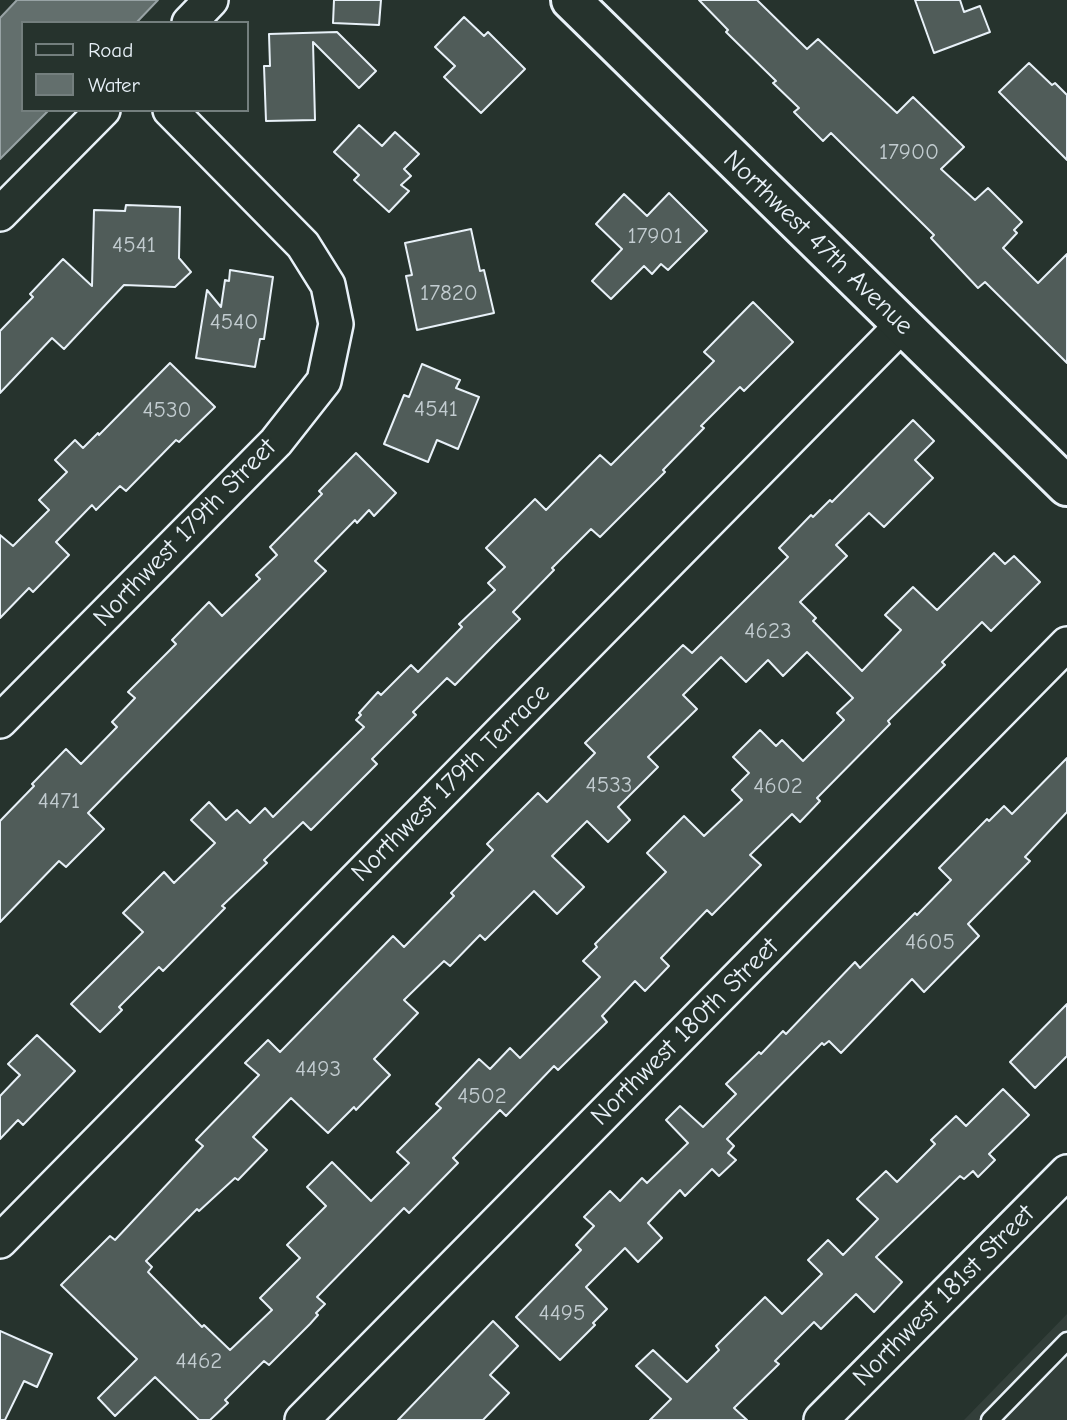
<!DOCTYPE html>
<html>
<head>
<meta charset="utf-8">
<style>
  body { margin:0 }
  #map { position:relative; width:1067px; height:1420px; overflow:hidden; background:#26332d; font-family:"Comic Neue",sans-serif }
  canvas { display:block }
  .legend { position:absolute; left:21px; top:21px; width:228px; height:91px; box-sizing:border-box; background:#26332d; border:2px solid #747f7e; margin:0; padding:9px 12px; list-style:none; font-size:21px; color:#e8f1f8 }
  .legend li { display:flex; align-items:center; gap:14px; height:35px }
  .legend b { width:35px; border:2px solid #747f7e }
</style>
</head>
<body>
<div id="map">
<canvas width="1067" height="1420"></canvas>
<ul class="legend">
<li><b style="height:9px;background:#26332d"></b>Road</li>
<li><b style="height:19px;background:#636f6d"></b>Water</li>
</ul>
</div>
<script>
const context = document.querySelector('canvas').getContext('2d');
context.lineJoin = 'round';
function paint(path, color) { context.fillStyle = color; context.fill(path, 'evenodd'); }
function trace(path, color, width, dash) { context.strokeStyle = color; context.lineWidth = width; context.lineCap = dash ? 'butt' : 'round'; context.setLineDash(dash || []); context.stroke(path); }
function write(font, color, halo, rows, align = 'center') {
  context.font = font + ' "Comic Neue",sans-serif'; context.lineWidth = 5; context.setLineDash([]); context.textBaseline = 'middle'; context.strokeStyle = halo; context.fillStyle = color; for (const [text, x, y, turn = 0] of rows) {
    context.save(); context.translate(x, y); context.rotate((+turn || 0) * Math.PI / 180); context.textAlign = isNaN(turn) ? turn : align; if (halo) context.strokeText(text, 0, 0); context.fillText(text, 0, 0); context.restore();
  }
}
const built = new Path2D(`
  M1067,1314v106h-103z`);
const water = new Path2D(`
  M17,0h141l-22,23h-113v87h26l-49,49v-141z`);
const building = new Path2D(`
  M334,0h47l-2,25 -46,-2z
  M699,0h58l50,49 11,-10 79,74 16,-16 51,50 -23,22 34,31 13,-12 34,34 -8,8 3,3 -14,15 35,35 29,-29v109l-82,-81 -7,6 -47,-50 3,-3 -103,-102 -8,8 -29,-29 5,-4 -26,-25 3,-2 -50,-49 2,-2z
  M915,0h45l4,12 16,-6 10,26 -56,21z
  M464,17l20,19 4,-4 37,37 -44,44 -37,-36 11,-11 -20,-19z
  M337,32l39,39 -17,17 -46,-46 2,78 -49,1 -2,-55h6l-1,-32z
  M1029,63l23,22 3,-2 12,12v65l-68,-68z
  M359,125l23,21 13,-14 24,22 -15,15 7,7 -10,9 8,6 -20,21 -35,-32 5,-5 -25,-23z
  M669,193l38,38 -39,39 -7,-6 -9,10 -8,-8 -33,33 -19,-18 30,-32 -26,-25 28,-30 23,22z
  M126,205l54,2 -1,51 12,14 -16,15 -51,-2 -60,64 -12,-11 -52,55v-62l33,-34 -3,-3 33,-35 29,27 2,-76 31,1z
  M471,229l9,42 4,-1 10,43 -77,17 -11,-54 6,-1 -7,-32z
  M230,270l43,7 -9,62h-4l-5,28 -59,-9 11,-68 14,17 4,-27 4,1z
  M753,302l40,40 -49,49 -4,-4 -39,39 3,2 -41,42 2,2 -65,65 -9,-8 -39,39 2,2 -41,42 7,7 -25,25 -40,41 -8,-7 -34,34 3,3 -44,44 5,5 -66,66 -8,-8 -39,38 3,3 -45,43 3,2 -62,63 -4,-4 -40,40 3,3 -22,22 -29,-28 72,-72 -20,-19 41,-41 10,11 41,-40 -24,-23 18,-18 17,18 11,-10 13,13 15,-15 8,9 91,-90 -8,-7 5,-5 -2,-2 19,-21 3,3 30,-30 7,7 44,-45 -3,-3 36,-34 -7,-7 17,-16 -19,-19 49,-49 11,11 54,-55 11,10 103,-104 -10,-9z
  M170,363l45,44 -36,35 -3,-2 -50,51 -6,-5 -24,24 -4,-5 -36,37 13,13 -36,37 -4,-4 -29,30v-83l13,11 36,-36 -10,-10 28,-28 -12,-12 20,-20 8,8 15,-15 1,2z
  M422,364l38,16 -4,8 23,9 -21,52 -21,-9 -9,22 -44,-18 20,-49 5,2z
  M913,420l21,21 -19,19 18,18 -49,49 -15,-14 -33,32 11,11 -47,46 16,16 -3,3 49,50 39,-41 -16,-15 28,-28 24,23 57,-57 11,11 9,-8 26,26 -49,49 -9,-9 -40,40 3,3 -57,56 2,3 -73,74 3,3 -20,21 -8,-8 -42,41 11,10 -49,50 -5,-5 -46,48 8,8 -24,25 -10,-10 -33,35 5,6 -49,48 -4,-4 -48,50 -6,-6 -47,48 5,5 -49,50 -5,-5 -87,89 8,7 -9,9 2,2 -8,9 -41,41 -5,-4 -39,39 3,3 -18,17h-11l-44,-43 -40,39 -17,-18 39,-39 -76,-74 49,-49 5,4 88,-94 -7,-6 63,-65 -14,-12 23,-23 12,12 113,-116 11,11 50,-51 -3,-3 42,-43 -6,-6 51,-51 9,9 48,-49 -10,-10 98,-98 9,8 96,-96 -9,-9 32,-33 2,2 17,-17 2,2zM807,652l46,46 -16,15 7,7 -41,41 -21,-21 -6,6 -16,-16 -27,27 16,16 -17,17 10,10 -38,36 -20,-20 -37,37 19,19 -71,72 2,3 -14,14 17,16 -80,81 -10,-10 -20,21 -11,-10 -43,45 5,4 -44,44 12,11 -38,38 -39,-39 -25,25 19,19 -39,39 13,13 -40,40 12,12 -42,40 -26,-25 -2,2 -54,-55 4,-5 -6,-6 51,-52 2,2 36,-33 3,2 29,-30 -14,-13 38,-39 37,35 26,-26 2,3 34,-35 -16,-16 44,-46 -14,-13 40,-39 6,5 30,-31 5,5 49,-49 23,23 27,-27 -32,-31 35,-35 21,21 22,-22 -12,-13 40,-40 -10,-10 49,-48 -14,-14 38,-38 25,25 22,-22 15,16z
  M356,453l40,40 -22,23 -5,-6 -12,13 -2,-3 -40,41 11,10 -238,242 16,16 -38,38 -7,-6 -59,61v-101l34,-35 -2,-2 34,-35 15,15 36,-37 -5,-5 23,-24 -7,-6 48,-48 -4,-4 37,-38 13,14 38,-37 -4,-4 21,-20 -7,-8 52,-53 -3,-3z
  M1067,758v54l-42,45 5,4 -62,63 11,12 -55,56 -12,-13 -71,74 -12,-12 -5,4 -2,-2 -95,96 7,7 -6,7 8,7 -17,16 -7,-7 -27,27 -5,-6 -32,33 14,15 -24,24 -13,-14 -39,39 21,22 -14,14 2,2 -35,35 -44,-43 65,-67 -5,-5 18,-19 -10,-9 26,-26 10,10 22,-23 5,5 41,-40 -22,-23 14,-14 23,21 33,-33 -10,-10 33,-32 2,2 22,-23 3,3 69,-72 5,6 55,-55 2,2 34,-35 -12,-12 48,-49 2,2 15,-15 8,8z
  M1067,1004v52l-32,32 -25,-26z
  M37,1035l38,36 -52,54 -5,-5 -18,19v-43l20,-21 -12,-11z
  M1003,1089l26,26 -40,39 6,6 -17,17 -5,-6 -9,8 -4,-3 -84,81 26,25 -28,30 -18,-18 -35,35 -7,-7 -39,39 4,3 -45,44 13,12h-97l21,-21 -35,-33 17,-16 34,32 32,-32 -3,-4 49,-49 17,17 40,-40 -14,-14 20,-20 15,15 35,-36 -21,-20 29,-28 11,11 38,-38 -4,-4 25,-24 10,10z
  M493,1321l25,25 -28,29 19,18 -26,27h-85z
  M0,1331l52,23 -15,33 -13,-6 -19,39h-5z`);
const service = new Path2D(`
  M990,1420l77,-79`);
const minor = new Path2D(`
  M189,23l22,-23
  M0,214l103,-104
  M0,721l276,-279 48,-61 12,-57 -8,-39 -25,-40 -133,-135
  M0,1241l902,-916
  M302,1420l765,-776
  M821,1420l246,-248`);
const secondary = new Path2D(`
  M571,0l496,486`);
const numberNames = [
  ["17900",909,152],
  ["17901",655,236],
  ["4541",134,245],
  ["17820",449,293],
  ["4540",234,322],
  ["4541",436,409],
  ["4530",167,410],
  ["4623",768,631],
  ["4533",609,785],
  ["4602",778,786],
  ["4471",59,801],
  ["4605",930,942],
  ["4493",318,1069],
  ["4502",482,1096],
  ["4495",562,1313],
  ["4462",199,1361]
];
const streetNames = [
  ["Northwest 47th Avenue",818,243,44],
  ["Northwest 179th Street",185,533,-46],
  ["Northwest 179th Terrace",451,783,-45],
  ["Northwest 180th Street",685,1032,-45],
  ["Northwest 181st Street",944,1296,-45]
];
paint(built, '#333f3a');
paint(water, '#636f6d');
trace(water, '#98a3a5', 2);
paint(building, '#505c59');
trace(building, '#e8f1f8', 2);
trace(service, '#e8f1f8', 21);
trace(minor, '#e8f1f8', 38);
trace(secondary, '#e8f1f8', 44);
trace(service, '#26332d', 16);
trace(minor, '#26332d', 33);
trace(secondary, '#26332d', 38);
write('23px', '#c2ccd0', null, numberNames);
write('26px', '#e8f1f8', '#26332d', streetNames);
</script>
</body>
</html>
